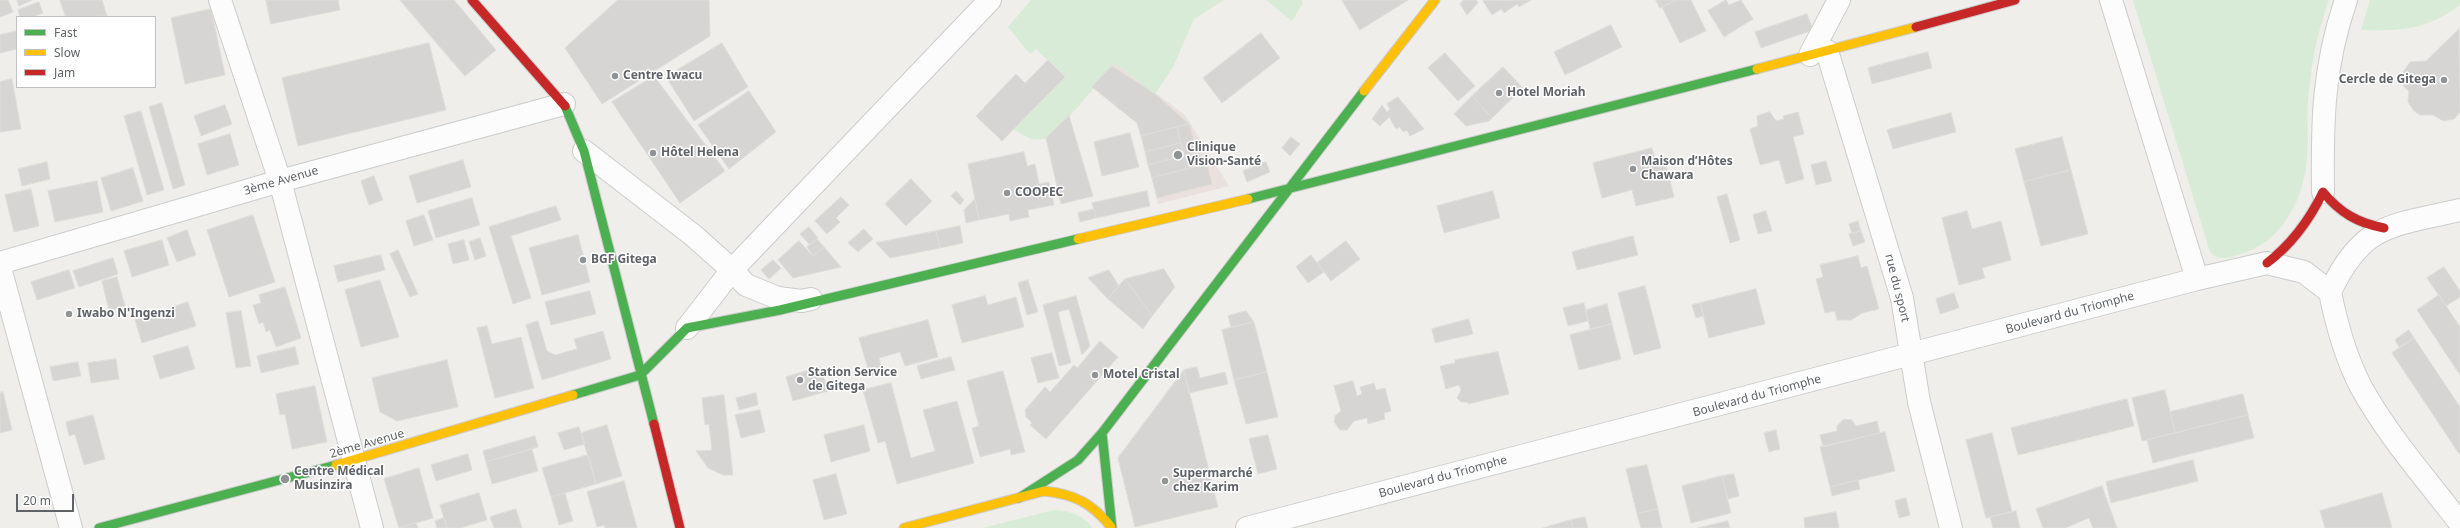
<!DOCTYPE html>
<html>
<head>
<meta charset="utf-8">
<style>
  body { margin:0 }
  #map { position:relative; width:2460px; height:528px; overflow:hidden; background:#efeeea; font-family:"Noto Sans",sans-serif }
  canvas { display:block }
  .legend { position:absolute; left:16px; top:16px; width:140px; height:72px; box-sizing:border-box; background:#fff; border:1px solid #bfc1c3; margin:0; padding:5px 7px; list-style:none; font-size:12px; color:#5f6368 }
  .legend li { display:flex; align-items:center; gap:8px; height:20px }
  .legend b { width:20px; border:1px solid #bfc1c3 }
  .scale { position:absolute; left:16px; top:494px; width:58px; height:18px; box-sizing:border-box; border:2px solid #5f6368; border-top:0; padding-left:5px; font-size:12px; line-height:14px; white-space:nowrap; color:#5f6368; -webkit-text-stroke:3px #fff; paint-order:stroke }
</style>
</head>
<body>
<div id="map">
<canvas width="2460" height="528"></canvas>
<ul class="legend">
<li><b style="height:5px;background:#4caf50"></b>Fast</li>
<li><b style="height:5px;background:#ffc107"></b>Slow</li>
<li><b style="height:5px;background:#c62828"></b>Jam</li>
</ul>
<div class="scale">20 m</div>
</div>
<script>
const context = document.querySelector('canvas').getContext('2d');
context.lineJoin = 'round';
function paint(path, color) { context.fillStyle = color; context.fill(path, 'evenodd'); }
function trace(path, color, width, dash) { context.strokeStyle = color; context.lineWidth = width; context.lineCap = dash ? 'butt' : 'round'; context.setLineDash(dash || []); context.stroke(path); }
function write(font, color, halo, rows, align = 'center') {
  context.font = font + ' "Noto Sans",sans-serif'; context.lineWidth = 3; context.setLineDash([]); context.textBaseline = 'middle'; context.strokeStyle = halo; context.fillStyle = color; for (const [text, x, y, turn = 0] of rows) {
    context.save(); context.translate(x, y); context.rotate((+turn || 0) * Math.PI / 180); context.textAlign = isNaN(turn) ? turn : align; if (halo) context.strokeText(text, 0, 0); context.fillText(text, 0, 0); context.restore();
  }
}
const medical = new Path2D(`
  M1115,63l70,52 44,71 -71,18 -20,-80 -46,-37z`);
const green = new Path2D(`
  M1031,0h193l-30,19 -21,48 -18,27 -40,-31c-14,15 -55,69 -69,75 -12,5 -23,-3 -32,-8l51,-53 -29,-28 -6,5 -22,-27z
  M1266,0h35l2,3 -11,18z
  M2133,0h196c-11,30 -17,60 -20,91 -3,23 0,45 -2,67 -3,41 -25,85 -67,96 -12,4 -20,8 -30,-2z
  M2370,0h90v5c-33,25 -59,26 -99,25z
  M1054,510c15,1 29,4 38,18h-110z`);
const building = new Path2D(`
  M0,0h8l5,12 -13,5z
  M17,0h15l-13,6z
  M60,0h42l5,16 -41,1z
  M266,0h72l2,10 -69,14z
  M400,0h54l42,50 -31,26z
  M618,0h91l1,36 -108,68 -37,-56z
  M1342,0h66l-48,30z
  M1464,0h12l2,3 -11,12 -7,-11z
  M1531,0l-12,7 -2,-3 -13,9 -3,-4 -9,6 -9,-14z
  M1656,0h21l-17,8z
  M1677,0h14l15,31 -26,12 -18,-36z
  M1726,0l3,5 12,-5 12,19 -29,18 -16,-26z
  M39,2l4,11 -11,4h-12l-2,-7z
  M211,9l14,66 -40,9 -14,-66z
  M1807,14l6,16 -52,18 -6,-16z
  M1611,25l11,22 -57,28 -11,-23z
  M2459,29l1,83 -6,7 -11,2 -10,-6h-13l-6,-4 -6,-9 1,-11 -6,-5v-14l7,-10 16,-1z
  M17,31v18l-17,4v-18z
  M1261,33l19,25 -58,45 -19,-25z
  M429,43l17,67 -148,36 -16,-68z
  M722,43l26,44 -54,34 -28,-44z
  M1928,52l4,16 -60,16 -4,-16z
  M1445,53l30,33 -17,15 -30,-33z
  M1048,60l17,17 -63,64 -26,-25 40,-42 9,9z
  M1112,66l43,28 34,30 -48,12 -4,-13 -45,-36z
  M1503,67l20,21 -31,30 -20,-22z
  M654,76l71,95 -45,32 -68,-101z
  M12,79l9,50 -21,3v-50z
  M749,91l27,41 -47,37 -31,-44z
  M1472,96l20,22 -3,3 -23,5 -12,-12z
  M1398,97l26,32 -14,7 -3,-6 -4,2 -3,-5 -4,2 -7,-12 -9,9 -8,-7 10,-14 5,7 3,-3 -3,-5z
  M162,103l23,82 -12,4 -24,-82z
  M225,105l7,19 -31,12 -7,-20z
  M141,111l23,79 -17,5 -23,-79z
  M1770,112l6,9 8,-2 -1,-3 15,-4 6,22 -11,3 11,42 -18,5 -7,-24 -19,5 -10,-36 8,-3 -1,-10z
  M1951,113l5,19 -63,17 -6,-19z
  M1069,116l24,80 -32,8 -15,-66z
  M1189,124l8,29 -13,3 -7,-29z
  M1177,127l4,16 -36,9 -4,-16z
  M1130,133l9,34 -37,9 -8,-34z
  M230,134l9,31 -32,10 -9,-31z
  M1291,137l9,7 -10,12 -8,-8z
  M2062,137l9,33 -47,12 -9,-33z
  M1181,143l3,13 -36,9 -3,-13z
  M1652,148l3,11 9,-2 10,40 -38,9 -4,-16 -30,8 -9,-35z
  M1024,152l3,14 8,-2 4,20 10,-2 5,23 -26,5 1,7 -19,4 -1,-7 -30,6 -11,-56z
  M1199,152l4,13 -51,13 -4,-13z
  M463,160l8,27 -54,16 -8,-27z
  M1826,161l6,20 -16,4 -5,-20z
  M47,162l3,17 -28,7 -4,-17z
  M1266,162l4,10 -23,10 -4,-11z
  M1207,164l5,20 -55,14 -5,-20z
  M133,168l10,33 -32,10 -10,-33z
  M2071,170l17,64 -47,12 -17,-64z
  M374,176l9,24 -14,5 -8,-24z
  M911,179l21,22 -26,25 -21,-22z
  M97,181l6,31 -48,10 -7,-31z
  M31,189l8,37 -25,6 -9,-37z
  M956,191l8,9 -4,5 -9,-9z
  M1147,191l3,15 -54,12 -4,-15z
  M1493,191l7,27 -56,15 -7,-27z
  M1727,194l13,46 -10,3 -13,-46z
  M841,197l8,8 -13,13 4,4 -13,12 -12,-13z
  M472,198l8,27 -44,13 -8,-27z
  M975,199l4,21 -13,3 -2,-13z
  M556,206l5,14 -50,16 20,62 -18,6 -24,-77z
  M1094,209l2,9 -16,4 -2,-9z
  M1766,211l6,20 -14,3 -5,-19z
  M1967,211l5,18 29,-8 10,39 -29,8 3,10 -26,7 -17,-67z
  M253,215l22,67 -46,15 -22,-67z
  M424,215l9,25 -19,6 -8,-25z
  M1858,221l3,10 -9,3 -3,-10z
  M960,226l3,17 -23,5 -4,-17z
  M809,227l9,11 -8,7 -10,-11z
  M864,229l9,10 -15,13 -10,-9z
  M187,230l9,25 -19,7 -10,-24z
  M936,231l4,17 -50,10 -14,-15z
  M1861,231l4,11 -12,4 -4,-12z
  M578,235l12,47 -48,13 -13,-47z
  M1633,236l5,19 -61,15 -5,-18z
  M480,238l6,18 -11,4 -6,-18z
  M817,239l7,8 -11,9 -6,-9z
  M162,240l7,25 -37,12 -8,-26z
  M464,240l5,20 -16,4 -5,-20z
  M799,241l14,15 11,-9 17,20 -48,11 -15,-18z
  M1346,241l14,18 -29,22 -14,-18z
  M398,250l20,44 -8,3 -20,-43z
  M381,255l4,15 -47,12 -4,-16z
  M1311,255l13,17 -16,11 -12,-16z
  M1858,256l3,12 6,-2 12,43 -17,4 -11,7h-14l-2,-9 -10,2 -9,-34 7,-2 -3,-12z
  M113,258l5,16 -39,13 -6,-16z
  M773,260l8,8 -12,11 -8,-9z
  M2444,267l16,24v6l-14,9 -19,-28z
  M1164,269l11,18 -23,29 -27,-37z
  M69,270l6,18 -38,12 -6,-18z
  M1109,270l10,16 -11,13 -20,-21z
  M117,277l8,29 -16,5 -7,-30z
  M1125,279l27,37 -9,13 -35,-30z
  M380,280l19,57 -38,10 -16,-57z
  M1028,280l10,32 -11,3 -9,-32z
  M1645,286l16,62 -27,7 -16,-62z
  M285,287l16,51 -25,9 -6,-17 -4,2 -3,-10 -4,2 -6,-19 8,-2 -2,-8z
  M1756,289l9,35 -56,14 -9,-35z
  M590,291l6,23 -45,11 -6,-23z
  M1954,293l5,15 -19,6 -4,-15z
  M2439,295l21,32v48l-43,-65z
  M985,296l3,9 28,-8 8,30 -62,16 -10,-38z
  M1076,296l14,50 -8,9 -13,-46 -11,3 13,51 -12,3 -16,-61z
  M188,302l8,24 -54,17 -7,-23z
  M1584,303l4,18 -20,5 -5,-18z
  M1700,303l4,13 -8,2 -4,-13z
  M1607,304l5,20 -22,5 -4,-19z
  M241,311l10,55 -15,2 -10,-55z
  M1246,311l8,11 -23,5 -3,-11z
  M1469,319l4,15 -38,9 -3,-14z
  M928,320l10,37 -33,9 -5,-14 -21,6 4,14 -13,4 -11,-38z
  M538,321l9,30 8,4 22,-6 -3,-10 29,-8 8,28 -69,21 -16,-55z
  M1254,322l13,50 -33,8 -12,-50z
  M1612,324l9,35 -42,11 -9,-35z
  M487,326l5,18 29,-7 13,51 -39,10 -18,-70z
  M2409,330l5,8 -15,9 -4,-7z
  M2414,338l46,69v48l-68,-102z
  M1100,341l18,16 -72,82 -16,-14 2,-2 -6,-6 -1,-7 20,-23 5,5 24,-27 3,3z
  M188,346l7,23 -35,10 -7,-23z
  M295,347l4,17 -38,9 -4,-17z
  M1498,352l11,42 -41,10v-2h-7l-4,-4 4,-8 -2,-5 -13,4 -6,-23 15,-3v-3z
  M1052,353l7,25 -21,5 -7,-25z
  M951,357l4,13 -34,9 -4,-13z
  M116,359l3,20 -28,4 -3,-20z
  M447,360l11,47 -61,14 -17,-9 -8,-34z
  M78,362l3,14 -28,5 -3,-14z
  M820,367l8,24 -35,10 -7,-24z
  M1197,367l3,11 25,-6 3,12 -39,9 -5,-23z
  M1184,370l34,137 -83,20 -17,-69z
  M1003,371l22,81 -14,3 -1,-6 -30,8 -8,-29 7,-2 -12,-45z
  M1267,372l11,45 -32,7 -12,-44z
  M1353,381l4,15 5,-2 -2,-7 14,-4 2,7 9,-2 6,23 -7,2 1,6 -17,5 -1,-6 -13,3 -7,9h-7l-6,-8 1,-6 6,-5 -7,-25z
  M891,383l20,75 24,-7 -12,-41 34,-9 17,62 -77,21 -12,-43 -7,2 -15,-53z
  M315,386l12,56 -35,7 -7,-35 -5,1 -4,-21z
  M2165,390l10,43 -33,8 -10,-43z
  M3,392l9,38 -12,3v-40z
  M756,393l2,12 -19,5 -3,-12z
  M2243,394l5,21 -73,18 -5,-21z
  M724,395l9,80h-10l-15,-7 -12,-17 16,-1 -3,-26 -4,1 -3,-27z
  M2127,399l7,27 -116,29 -7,-27z
  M760,410l5,22 -24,6 -6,-23z
  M93,415l12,44 -21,6 -9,-31 -6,2 -3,-14z
  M2248,415l6,23 -101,25 -6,-23z
  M1844,419l8,1 4,6 21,-5 3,12 -57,14 -3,-12 17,-4v-5z
  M607,425l15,51 -26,8 -15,-51z
  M864,425l6,26 -39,11 -7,-27z
  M579,427l6,17 -21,6 -6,-17z
  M1776,430l4,19 -11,3 -5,-19z
  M1885,432l10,39 -65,16 -10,-40z
  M1992,433l20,79 -26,6 -20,-78z
  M1268,435l9,34 -19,5 -9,-35z
  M535,436l3,11 -52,15 -3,-11z
  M532,449l6,22 -46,13 -6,-22z
  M468,454l4,16 -36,11 -5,-16z
  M588,455l8,29 -45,13 -9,-29z
  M2193,460l5,21 -87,22 -5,-21z
  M1647,465l11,44 -21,5 -11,-45z
  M419,468l14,50 -34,10 -15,-49z
  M836,474l11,40 -23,6 -11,-40z
  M1734,474l5,22 -11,3 -6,-23z
  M1722,476l9,37 -40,10 -9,-37z
  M1858,480l2,9 -28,7 -2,-9z
  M624,481l13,47h-32l-1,-3 -7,2 -10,-35z
  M2102,486l15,42h-24l-4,-10 -24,10h-22l-7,-19z
  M479,493l8,27 -27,8h-13l-7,-23z
  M565,493l8,28 -14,4 -8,-28z
  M2382,493l10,35h-67l-5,-17z
  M1906,498l4,17 -11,3 -4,-17z
  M516,509l6,19h-28l-4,-11z
  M1658,509l4,19h-21l-4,-14z
  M2016,511l4,17h-27l-3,-11z
  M1836,512l3,16h-34l-1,-10z
  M1585,517l3,11h-15l-2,-8z
  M444,518l3,10h-10l-2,-7z
  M1571,520l2,8h-30z
  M1728,521l2,7h-32z
  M416,523l2,5h-19z`);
const street = new Path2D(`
  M220,0l60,181 92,347
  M2111,0l86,279
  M1827,51l75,247 17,104 32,126
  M1810,55l29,-55
  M584,151l110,85 38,34 14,15 32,13 24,3 9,-2
  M2323,192c-1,-70 0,-125 23,-192
  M0,263l280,-82 284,-77
  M0,268l71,260
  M2330,292c6,30 17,68 31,95 27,49 65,92 99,136
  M2330,292c33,-70 62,-66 130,-82
  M687,328l45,-58 258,-270
  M1247,528l950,-249 70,-16 37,9 26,20`);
const fast = new Path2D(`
  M565,106l19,45 70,273
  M1248,199l509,-130
  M573,395l67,-20 47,-47 93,-18 298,-71
  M1102,433l10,95
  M1019,498l59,-38 24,-27 262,-342
  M99,528l237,-63`);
const slow = new Path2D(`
  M1757,69l159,-42
  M1364,91l71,-91
  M1078,239l170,-40
  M336,465l237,-70
  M904,528l140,-37c30,3 48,12 67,36`);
const jam = new Path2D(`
  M472,0l93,106
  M1916,27l99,-27
  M2267,263c25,-19 42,-42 56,-71 17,21 35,31 61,36
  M654,424l26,104`);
const markers = [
  [615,76,4,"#919496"],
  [2444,80,4,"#919496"],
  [1499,93,4,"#919496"],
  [653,153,4,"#919496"],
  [1178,155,5,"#919496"],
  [1633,169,4,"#919496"],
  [1007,193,4,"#919496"],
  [583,260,4,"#919496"],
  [69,314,4,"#919496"],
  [1095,375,4,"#919496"],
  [800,380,4,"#919496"],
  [285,479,5,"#919496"],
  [1165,481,4,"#919496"]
];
const poiNames = [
  ["Centre Iwacu",623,76],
  ["Cercle de Gitega",2436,80,"right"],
  ["Hotel Moriah",1507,93],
  ["Clinique",1187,148],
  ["Vision-Santé",1187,162],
  ["Hôtel Helena",661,153],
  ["Maison d’Hôtes",1641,162],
  ["Chawara",1641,176],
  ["COOPEC",1015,193],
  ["BGF Gitega",591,260],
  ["Iwabo N'Ingenzi",77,314],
  ["Station Service",808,373],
  ["de Gitega",808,387],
  ["Motel Cristal",1103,375],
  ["Centre Médical",294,472],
  ["Musinzira",294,486],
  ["Supermarché",1173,474],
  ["chez Karim",1173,488]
];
const streetNames = [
  ["3ème Avenue",281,181,-16],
  ["rue du sport",1897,288,76],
  ["Boulevard du Triomphe",2070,313,-15],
  ["Boulevard du Triomphe",1757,396,-15],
  ["2ème Avenue",367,444,-16],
  ["Boulevard du Triomphe",1443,477,-15]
];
paint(medical, '#eae0de');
paint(green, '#d8ebd6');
paint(building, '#d6d5d3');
trace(building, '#deddd9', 1);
trace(street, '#cbcccc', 24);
trace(fast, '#cacacb', 11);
trace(slow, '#cacacb', 11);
trace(jam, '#cacacb', 11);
trace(street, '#fdfcfc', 22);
trace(fast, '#4caf50', 9);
trace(slow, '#ffc107', 9);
trace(jam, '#c62828', 9);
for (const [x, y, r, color] of markers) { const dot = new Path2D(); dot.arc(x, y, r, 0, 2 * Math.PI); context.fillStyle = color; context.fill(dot); trace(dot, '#fff', 1.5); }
write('bold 12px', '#5f6368', '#fff', poiNames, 'left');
write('12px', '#5f6368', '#fff', streetNames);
</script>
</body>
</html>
